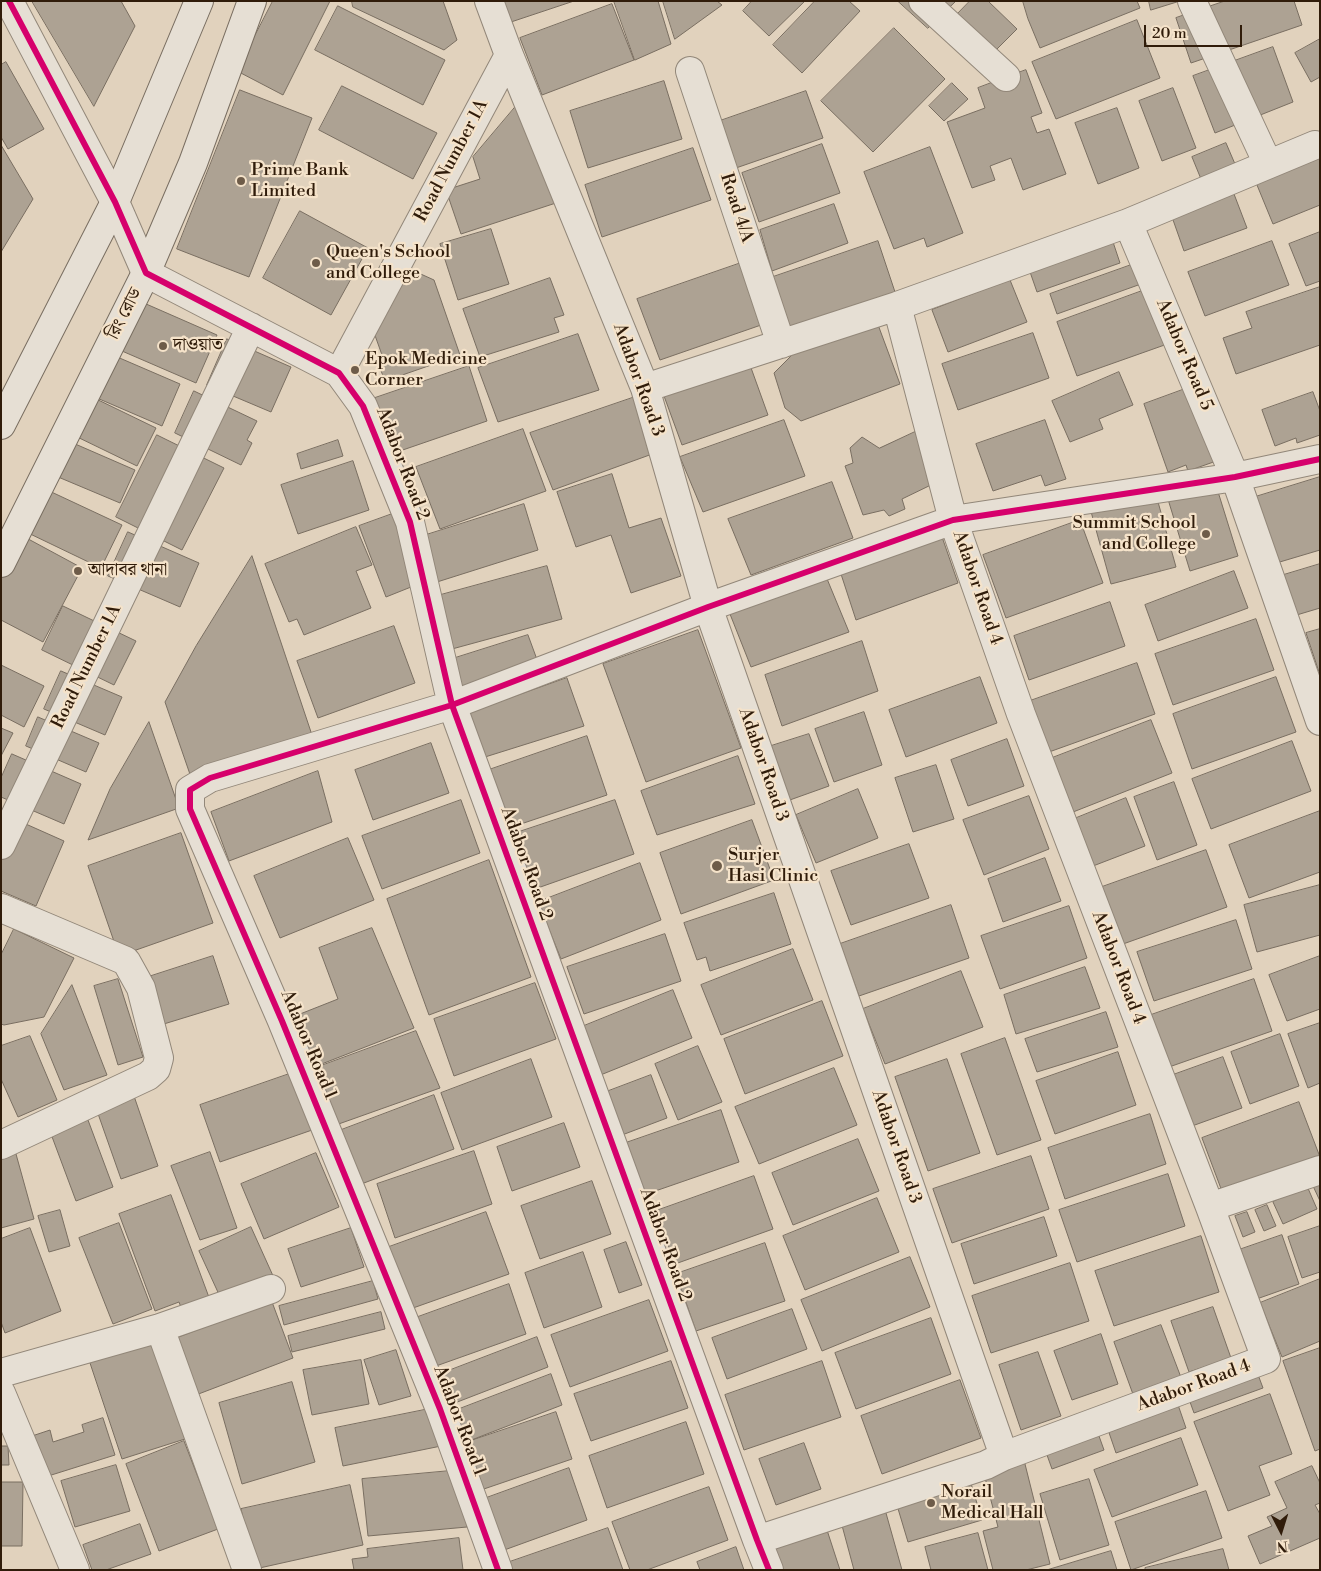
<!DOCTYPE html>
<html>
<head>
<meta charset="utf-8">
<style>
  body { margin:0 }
  #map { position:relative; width:1321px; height:1571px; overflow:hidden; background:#e1d2bd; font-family:"Libre Bodoni",serif }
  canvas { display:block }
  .frame { position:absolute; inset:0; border:2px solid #301c0a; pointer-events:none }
  .north { position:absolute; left:1256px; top:1506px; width:50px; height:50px; -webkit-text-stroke:4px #f5e3ca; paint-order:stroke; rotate:175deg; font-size:14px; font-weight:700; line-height:20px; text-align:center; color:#301c0a }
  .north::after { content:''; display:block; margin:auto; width:18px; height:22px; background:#301c0a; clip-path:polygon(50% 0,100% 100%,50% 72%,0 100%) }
  .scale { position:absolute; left:1144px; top:25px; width:98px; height:22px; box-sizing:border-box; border:2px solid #301c0a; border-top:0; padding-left:6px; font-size:15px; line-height:18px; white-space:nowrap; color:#301c0a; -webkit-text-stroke:4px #f5e3ca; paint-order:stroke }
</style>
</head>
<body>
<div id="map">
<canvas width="1321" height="1571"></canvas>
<div class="frame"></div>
<div class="north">N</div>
<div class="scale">20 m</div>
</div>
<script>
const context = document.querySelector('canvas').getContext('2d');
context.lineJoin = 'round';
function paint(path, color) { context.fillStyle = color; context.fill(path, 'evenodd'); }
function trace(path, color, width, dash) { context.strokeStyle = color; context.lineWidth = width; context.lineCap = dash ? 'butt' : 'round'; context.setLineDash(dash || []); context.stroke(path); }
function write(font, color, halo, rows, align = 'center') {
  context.font = font + ' "Libre Bodoni","Noto Serif Bengali",serif'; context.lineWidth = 4.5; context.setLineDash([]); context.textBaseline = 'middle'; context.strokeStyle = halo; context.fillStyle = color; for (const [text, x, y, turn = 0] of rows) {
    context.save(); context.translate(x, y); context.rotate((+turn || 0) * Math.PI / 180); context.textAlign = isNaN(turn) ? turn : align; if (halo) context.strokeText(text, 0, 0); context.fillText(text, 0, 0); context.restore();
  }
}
const building = new Path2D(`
  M32,1h89l14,25 -41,80z
  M273,1h57l-47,94 -46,-24z
  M352,1h91l14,39 -13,10 -91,-43z
  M504,1h70l-63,21z
  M614,1h44l13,43 -36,16z
  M663,1h54l5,4 -47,34z
  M752,1h53l-36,35 -26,-25z
  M815,1h34l11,10 -58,62 -29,-28z
  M898,1h58l-28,27z
  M970,1h18l29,28 -39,39 -38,-36z
  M1023,1h114l3,7 -100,40 -12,-29z
  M1149,1h31l-29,9z
  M1225,1h69l8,24 -111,38 -15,-45z
  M612,4l22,56 -92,35 -22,-57z
  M338,6l107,54 -22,45 -108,-55z
  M1137,20l23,58 -104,41 -24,-57z
  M894,28l51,51 -72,73 -52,-51z
  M1320,39v38l-9,5 -16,-29z
  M1273,47l20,55 -78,31 -22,-57z
  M6,62l38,67 -36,20 -7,-12v-72z
  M1026,70l16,43 -11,4 6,16 12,-4 17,45 -43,16 -12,-32 -21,8 5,14 -23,8 -25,-66 38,-14 -7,-20z
  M664,81l18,58 -94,29 -18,-57z
  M952,83l16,16 -24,22 -15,-15z
  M342,86l95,47 -24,46 -94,-49z
  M1173,88l23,60 -34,13 -23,-60z
  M240,90l72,28 -63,159 -72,-28z
  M806,91l17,47 -90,31 -16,-47z
  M522,99l37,103 -98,32 -15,-44 34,-11 -7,-22z
  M1117,108l22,60 -41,16 -23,-61z
  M1320,140v65l-47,19 -23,-56z
  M1226,143l9,21 -34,15 -9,-22z
  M822,144l18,49 -81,29 -17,-49z
  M1,145l32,54 -32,53z
  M930,147l33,86 -36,14 -3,-9 -30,11 -30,-77z
  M693,148l18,52 -109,37 -17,-52z
  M1234,194l13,34 -63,23 -12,-34z
  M834,204l14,39 -76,28 -12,-41z
  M300,211l68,37 -37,67 -68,-37z
  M491,229l18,55 -51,16 -18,-56z
  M1320,232v49l-14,5 -17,-42z
  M1112,239l8,24 -83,29 -8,-23z
  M878,241l18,54 -105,36 -18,-54z
  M1272,241l17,44 -84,31 -17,-44z
  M741,263l23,61 -104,36 -23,-61z
  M1134,264l7,20 -84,30 -7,-20z
  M403,266l31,14 26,75 -75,26 -9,-23 6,-3 -10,-28z
  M550,278l14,37 -10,3 5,14 -79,25 -17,-48z
  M1010,280l17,42 -79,30 -16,-42z
  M1153,287l20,55 -96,34 -20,-54z
  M1320,287v58l-84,29 -13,-36 29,-10 -6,-16z
  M137,300l80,35 -21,48 -81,-35z
  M877,322l23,62 -99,37 -16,-13 -11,-35 20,-20z
  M1033,333l16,45 -91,32 -16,-46z
  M578,334l21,56 -101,32 -20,-54z
  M227,339l64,28 -20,45 -64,-27z
  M108,353l72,31 -18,42 -72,-31z
  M750,365l18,50 -86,30 -18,-49z
  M469,366l18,55 -93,32 -19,-55z
  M1119,372l14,33 -34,14 4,10 -33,13 -18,-41z
  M1196,385l26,74 -34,12 -2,-6 -18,7 -24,-68z
  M194,391l63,30 -10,19 5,3 -11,22 -66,-32z
  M1313,392l7,19v24l-23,8 -1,-5 -21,8 -13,-36z
  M88,395l68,33 -19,38 -68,-33z
  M638,396l17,57 -102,37 -23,-57z
  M784,420l21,56 -102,36 -23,-55z
  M1045,420l21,59 -21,7 -4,-11 -48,16 -17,-47z
  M523,429l23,62 -106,38 -24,-62z
  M915,432l18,36 2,15 -33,16 3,10 -16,7 -5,-6 -21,5 -18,-49 8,-3 -3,-15 12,-11 17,11z
  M157,435l67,33 -42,82 -66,-33z
  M66,440l69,30 -15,33 -69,-29z
  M338,440l5,16 -42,13 -4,-15z
  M353,461l16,49 -71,24 -17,-49z
  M612,474l17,54 32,-10 20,58 -50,17 -20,-58 -35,12 -19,-55z
  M1320,477v73l-47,14 -21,-66z
  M832,482l21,56 -102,37 -23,-56z
  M1215,482l23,74 -48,15 -23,-75z
  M45,489l77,36 -21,43 -77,-37z
  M1155,491l21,76 -65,17 -21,-76z
  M524,504l14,46 -101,32 -14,-46z
  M395,513l26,70 -35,14 -27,-71z
  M1080,520l23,63 -97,35 -23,-63z
  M356,527l16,38 -16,6 15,37 -67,27 -7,-16 -8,3 -24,-58z
  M128,532l71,31 -19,44 -72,-31z
  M19,534l63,34 -39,74 -42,-22v-52z
  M941,534l17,49 -102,37 -16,-49z
  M252,556l62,185 -121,42 -28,-81 31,-56z
  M1320,564v44l-30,9 -13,-40z
  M547,566l15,53 -110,30 -15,-53z
  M1234,571l14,37 -90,33 -13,-36z
  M825,574l24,58 -98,35 -23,-58z
  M1110,602l15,44 -96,34 -15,-44z
  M63,606l73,35 -22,44 -72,-35z
  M1256,619l18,51 -101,35 -18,-51z
  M394,626l21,57 -97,35 -21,-57z
  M1320,629v46l-14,-42z
  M698,630l43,118 -95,34 -43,-118z
  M528,635l11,30 -77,23 -10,-29z
  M862,641l16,50 -96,35 -17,-51z
  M1137,663l18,51 -106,38 -19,-51z
  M1,665l43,21 -20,41 -23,-12z
  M61,671l61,26 -17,38 -61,-26z
  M980,677l17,46 -91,34 -17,-47z
  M1276,677l20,55 -104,37 -19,-55z
  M567,678l17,48 -99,31 -16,-44z
  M864,712l18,53 -48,17 -19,-53z
  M38,717l61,26 -13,29 -60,-26z
  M1151,720l21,53 -104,41 -21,-54z
  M149,722l30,86 -91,32 22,-51z
  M1,728l12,5 -12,23z
  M809,734l20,52 -42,15 -19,-54z
  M587,736l20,59 -104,35 -20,-58z
  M1007,739l17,47 -56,20 -17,-46z
  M1292,741l19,50 -100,38 -19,-50z
  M431,743l18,50 -76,27 -18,-50z
  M12,754l69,30 -17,40 -63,-27v-19z
  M738,756l17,48 -98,31 -16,-44z
  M936,765l18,54 -41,13 -18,-54z
  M318,771l14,51 -103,39 -18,-49z
  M1174,782l23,63 -40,15 -23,-63z
  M858,789l20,49 -62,25 -20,-48z
  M1029,796l20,53 -65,26 -21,-55z
  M1126,798l19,48 -52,20 -19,-47z
  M461,800l19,53 -98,36 -20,-53z
  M615,800l19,54 -102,36 -22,-55z
  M1320,811v61l-71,26 -20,-53z
  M1,813l63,28 -28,65 -35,-15z
  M752,820l22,60 -93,34 -21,-61z
  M181,833l32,90 -94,33 -31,-90z
  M348,838l26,62 -94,38 -26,-62z
  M909,844l20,54 -78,27 -20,-54z
  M1206,850l21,57 -104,37 -21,-57z
  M1045,858l16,43 -58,21 -15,-43z
  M489,860l42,117 -102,38 -42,-116z
  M640,863l21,57 -100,39 -23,-57z
  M1320,885v50l-63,17 -13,-47z
  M774,893l17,51 -81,27 -4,-14 -9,3 -13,-37z
  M951,905l18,53 -110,38 -19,-52z
  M1069,906l18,52 -87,31 -19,-53z
  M1236,920l16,49 -98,32 -17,-49z
  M372,928l42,100 -100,39 -19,-51 43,-17 -19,-51z
  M14,929l60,29 -30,59 -40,8 -3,-1v-69z
  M665,934l16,47 -97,33 -17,-47z
  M793,949l20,51 -92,35 -20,-50z
  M213,956l16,48 -75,23 -15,-47z
  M1320,956v53l-33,12 -18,-46z
  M1085,967l15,41 -84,26 -12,-39z
  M961,971l22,56 -98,37 -22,-55z
  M118,979l25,78 -25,8 -24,-79z
  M1254,979l18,52 -103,36 -18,-52z
  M535,983l21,56 -102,37 -20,-57z
  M72,985l35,90 -43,15 -23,-56z
  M673,990l19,48 -94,38 -19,-48z
  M822,1001l21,55 -98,38 -21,-55z
  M1106,1012l12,35 -81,25 -12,-33z
  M1320,1023v60l-12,5 -20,-54z
  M416,1031l24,57 -107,38 -23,-56z
  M1280,1034l19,52 -49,18 -19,-52z
  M30,1036l27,64 -39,17 -17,-38v-33z
  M1005,1038l36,102 -44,15 -36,-101z
  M698,1046l24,56 -44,18 -23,-56z
  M1118,1052l18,53 -81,29 -19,-53z
  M1223,1057l19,51 -50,18 -19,-51z
  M531,1059l21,58 -90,33 -21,-57z
  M947,1059l33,94 -52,18 -33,-94z
  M834,1068l23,57 -98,39 -24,-57z
  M295,1072l20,57 -95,33 -20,-57z
  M651,1075l16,43 -45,17 -16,-43z
  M434,1095l20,54 -98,37 -20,-54z
  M134,1096l24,70 -37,13 -25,-71z
  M1299,1102l21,55 -97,37 -21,-56z
  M721,1110l18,52 -101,35 -18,-52z
  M85,1112l28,75 -37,14 -28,-75z
  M1150,1114l16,50 -101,35 -17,-51z
  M564,1123l16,44 -68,24 -15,-44z
  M11,1136l23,83 -33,9v-89z
  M858,1139l21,52 -86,34 -21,-52z
  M474,1151l18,53 -97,34 -18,-54z
  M210,1152l27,76 -37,12 -29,-74z
  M316,1153l23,54 -75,32 -23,-55z
  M1031,1156l18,53 -97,34 -19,-54z
  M1168,1174l17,52 -108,36 -18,-52z
  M754,1176l19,53 -98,35 -19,-53z
  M592,1181l19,53 -71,25 -19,-53z
  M1320,1183v18l-7,-15z
  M1307,1186l10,23 -34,15 -10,-22z
  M171,1195l39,105 -28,10 -3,-8 -24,9 -36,-97z
  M877,1198l22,54 -94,38 -22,-54z
  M1267,1205l9,21 -12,5 -9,-21z
  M60,1210l10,36 -21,6 -11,-36z
  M486,1212l23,62 -96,34 -24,-61z
  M1247,1212l8,20 -12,5 -8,-21z
  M1044,1217l13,39 -83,28 -13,-40z
  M119,1223l33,86 -39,15 -34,-86z
  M1320,1226v46l-18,6 -14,-41z
  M251,1227l23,51 -52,23 -23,-50z
  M30,1228l31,83 -56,22 -4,-11v-83z
  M351,1228l13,39 -63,20 -13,-38z
  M1282,1235l17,49 -48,17 -18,-49z
  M1201,1236l18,56 -105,34 -19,-55z
  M626,1242l16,43 -23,8 -15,-43z
  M765,1243l20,58 -89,30 -20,-57z
  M583,1252l19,55 -58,21 -19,-55z
  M910,1257l20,50 -108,44 -21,-51z
  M1070,1263l19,58 -98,32 -19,-57z
  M1320,1279v62l-38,16 -22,-54z
  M373,1281l5,18 -94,26 -5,-19z
  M509,1284l17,50 -90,32 -18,-49z
  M649,1300l19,51 -98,36 -19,-52z
  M272,1302l21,56 -105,40 -21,-56z
  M1213,1307l18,51 -42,14 -18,-51z
  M792,1309l15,40 -80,30 -15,-41z
  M381,1312l4,17 -93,23 -4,-16z
  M931,1318l20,56 -95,35 -21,-56z
  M1161,1325l21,55 -48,17 -20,-55z
  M150,1333l35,106 -63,20 -35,-105z
  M1101,1334l17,50 -46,16 -18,-49z
  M537,1337l11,30 -101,39 -12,-30z
  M1320,1348v101l-5,2 -32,-90z
  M396,1350l15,46 -32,9 -15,-45z
  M1038,1352l23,64 -40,14 -22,-65z
  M361,1360l8,44 -57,11 -9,-45z
  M671,1361l17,47 -97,33 -17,-47z
  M822,1361l19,56 -97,33 -19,-55z
  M1254,1364l9,24 -69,25 -9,-25z
  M551,1374l11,31 -101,39 -12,-31z
  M960,1380l21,58 -99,36 -21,-58z
  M292,1382l23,80 -73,22 -23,-81z
  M1270,1394l22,60 -33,12 11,29 -42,16 -34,-89z
  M1175,1396l11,32 -70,25 -11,-32z
  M439,1407l7,38 -103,21 -8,-38z
  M556,1412l16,47 -97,33 -16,-47z
  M103,1418l12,37 -70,22 -13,-41 18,-6 3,12 31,-10 -2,-7z
  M686,1422l18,52 -97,34 -18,-52z
  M1094,1422l10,28 -52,19 -10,-28z
  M1181,1438l17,47 -86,32 -18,-47z
  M184,1441l34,88 -59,22 -33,-87z
  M804,1443l17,46 -45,16 -17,-46z
  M1,1446h7l1,19h-8z
  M1025,1464l25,100 -24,6h-33l-10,-39 15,-4 -14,-53z
  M116,1465l14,46 -55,16 -14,-46z
  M1312,1466l8,17v20l-5,2 5,9v24l-60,26 -12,-28 24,-10 -5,-9 20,-9 -12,-26z
  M569,1468l18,52 -91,33 -18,-52z
  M461,1470l6,57 -99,9 -6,-57z
  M1089,1479l20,66 -49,15 -20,-66z
  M970,1480l12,40 -74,22 -12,-40z
  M1,1482h22l-1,64h-21z
  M350,1485l13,60 -108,24 -14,-60z
  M709,1487l19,53 -81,30h-17l-18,-48z
  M1206,1491l16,47 -91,32 -16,-48z
  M884,1506l18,64h-48l-14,-52z
  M140,1524l11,30 -45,16h-14l-9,-25z
  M826,1527l14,43h-59l-8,-26z
  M608,1528l15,42h-124l-1,-4z
  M978,1533l10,37h-57l-6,-23z
  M459,1538l4,32h-109l-2,-11 16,-2 -1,-8z
  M736,1547l8,23h-44l-3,-8z
  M1223,1549l6,21h-84v-2z
  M1111,1551l6,19h-70z`);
const minor = new Path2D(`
  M9,1l106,201 31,71 193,100 24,33 47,116 42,183 305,835 12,30
  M489,1l20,54 136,333 63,219 296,849
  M923,1l83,76
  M1192,1l76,163
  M690,71l91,273
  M1128,223l107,254 85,244
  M339,373l170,-318
  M645,388l252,-82 231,-83 187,-78
  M1,845l250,-518
  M1,908l125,53 15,27 18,70 -3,11 -8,7 -147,69
  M1210,1207l110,-37
  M1,1373l159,-45
  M1,1393l74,177
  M757,1540l229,-75 18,-9 262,-97 -56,-152 -189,-493 -68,-194 -56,-214
  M247,1570l-87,-242 111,-39
  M498,1570l-58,-161 -158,-388 -92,-212v-19l20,-12 242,-73 256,-98 245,-87 282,-43 85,-18`);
const secondary = new Path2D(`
  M1,425l114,-223 84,-201
  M1,563l145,-290 47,-110 59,-162`);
const cycleway = new Path2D(`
  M9,1l106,201 31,71 193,100 24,33 47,116 42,183 305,835 12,30
  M498,1570l-58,-161 -158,-388 -92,-212v-19l20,-12 242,-73 256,-98 245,-87 282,-43 85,-18`);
const markers = [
  [241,181,5,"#6e5c49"],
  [316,263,5,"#6e5c49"],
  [163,346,5,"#6e5c49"],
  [355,370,5,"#6e5c49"],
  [1206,534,5,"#6e5c49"],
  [78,571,5,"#6e5c49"],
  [717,866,6,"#6e5c49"],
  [931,1503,5,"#6e5c49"]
];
const streetNames = [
  ["Road Number 1A",452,161,-62],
  ["Road 4/A",736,208,72],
  ["রিং রোড",125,314,-63],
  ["Adabor Road 5",1184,355,67],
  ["Adabor Road 3",638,380,70],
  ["Adabor Road 2",402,464,69],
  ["Adabor Road 4",977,588,71],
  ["Road Number 1A",87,667,-64],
  ["Adabor Road 3",763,765,71],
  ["Adabor Road 2",526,864,70],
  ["Adabor Road 4",1118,968,69],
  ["Adabor Road 1",308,1045,67],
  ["Adabor Road 3",896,1147,71],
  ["Adabor Road 2",665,1245,70],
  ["Adabor Road 4",1194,1386,-20],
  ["Adabor Road 1",459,1421,69]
];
const poiNames = [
  ["Prime Bank",251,171],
  ["Limited",251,192],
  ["Queen's School",326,253],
  ["and College",326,274],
  ["দাওয়াত",173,346],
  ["Epok Medicine",365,360],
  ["Corner",365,381],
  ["Summit School",1196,524,"right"],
  ["and College",1196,545,"right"],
  ["আদাবর থানা",88,571],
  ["Surjer",728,856],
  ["Hasi Clinic",728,877],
  ["Norail",941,1493],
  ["Medical Hall",941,1514]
];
paint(building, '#ada293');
trace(building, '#796e61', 1);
trace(minor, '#928779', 30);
trace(secondary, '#796e61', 30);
trace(minor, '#e6dfd4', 28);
trace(secondary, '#e6dfd4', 28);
trace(cycleway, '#d6006c', 6);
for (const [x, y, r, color] of markers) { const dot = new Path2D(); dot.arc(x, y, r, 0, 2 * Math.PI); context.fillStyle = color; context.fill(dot); trace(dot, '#f5e3ca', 2); }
write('18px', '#301c0a', '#f5e3ca', streetNames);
write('18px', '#301c0a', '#f5e3ca', poiNames, 'left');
</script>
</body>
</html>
